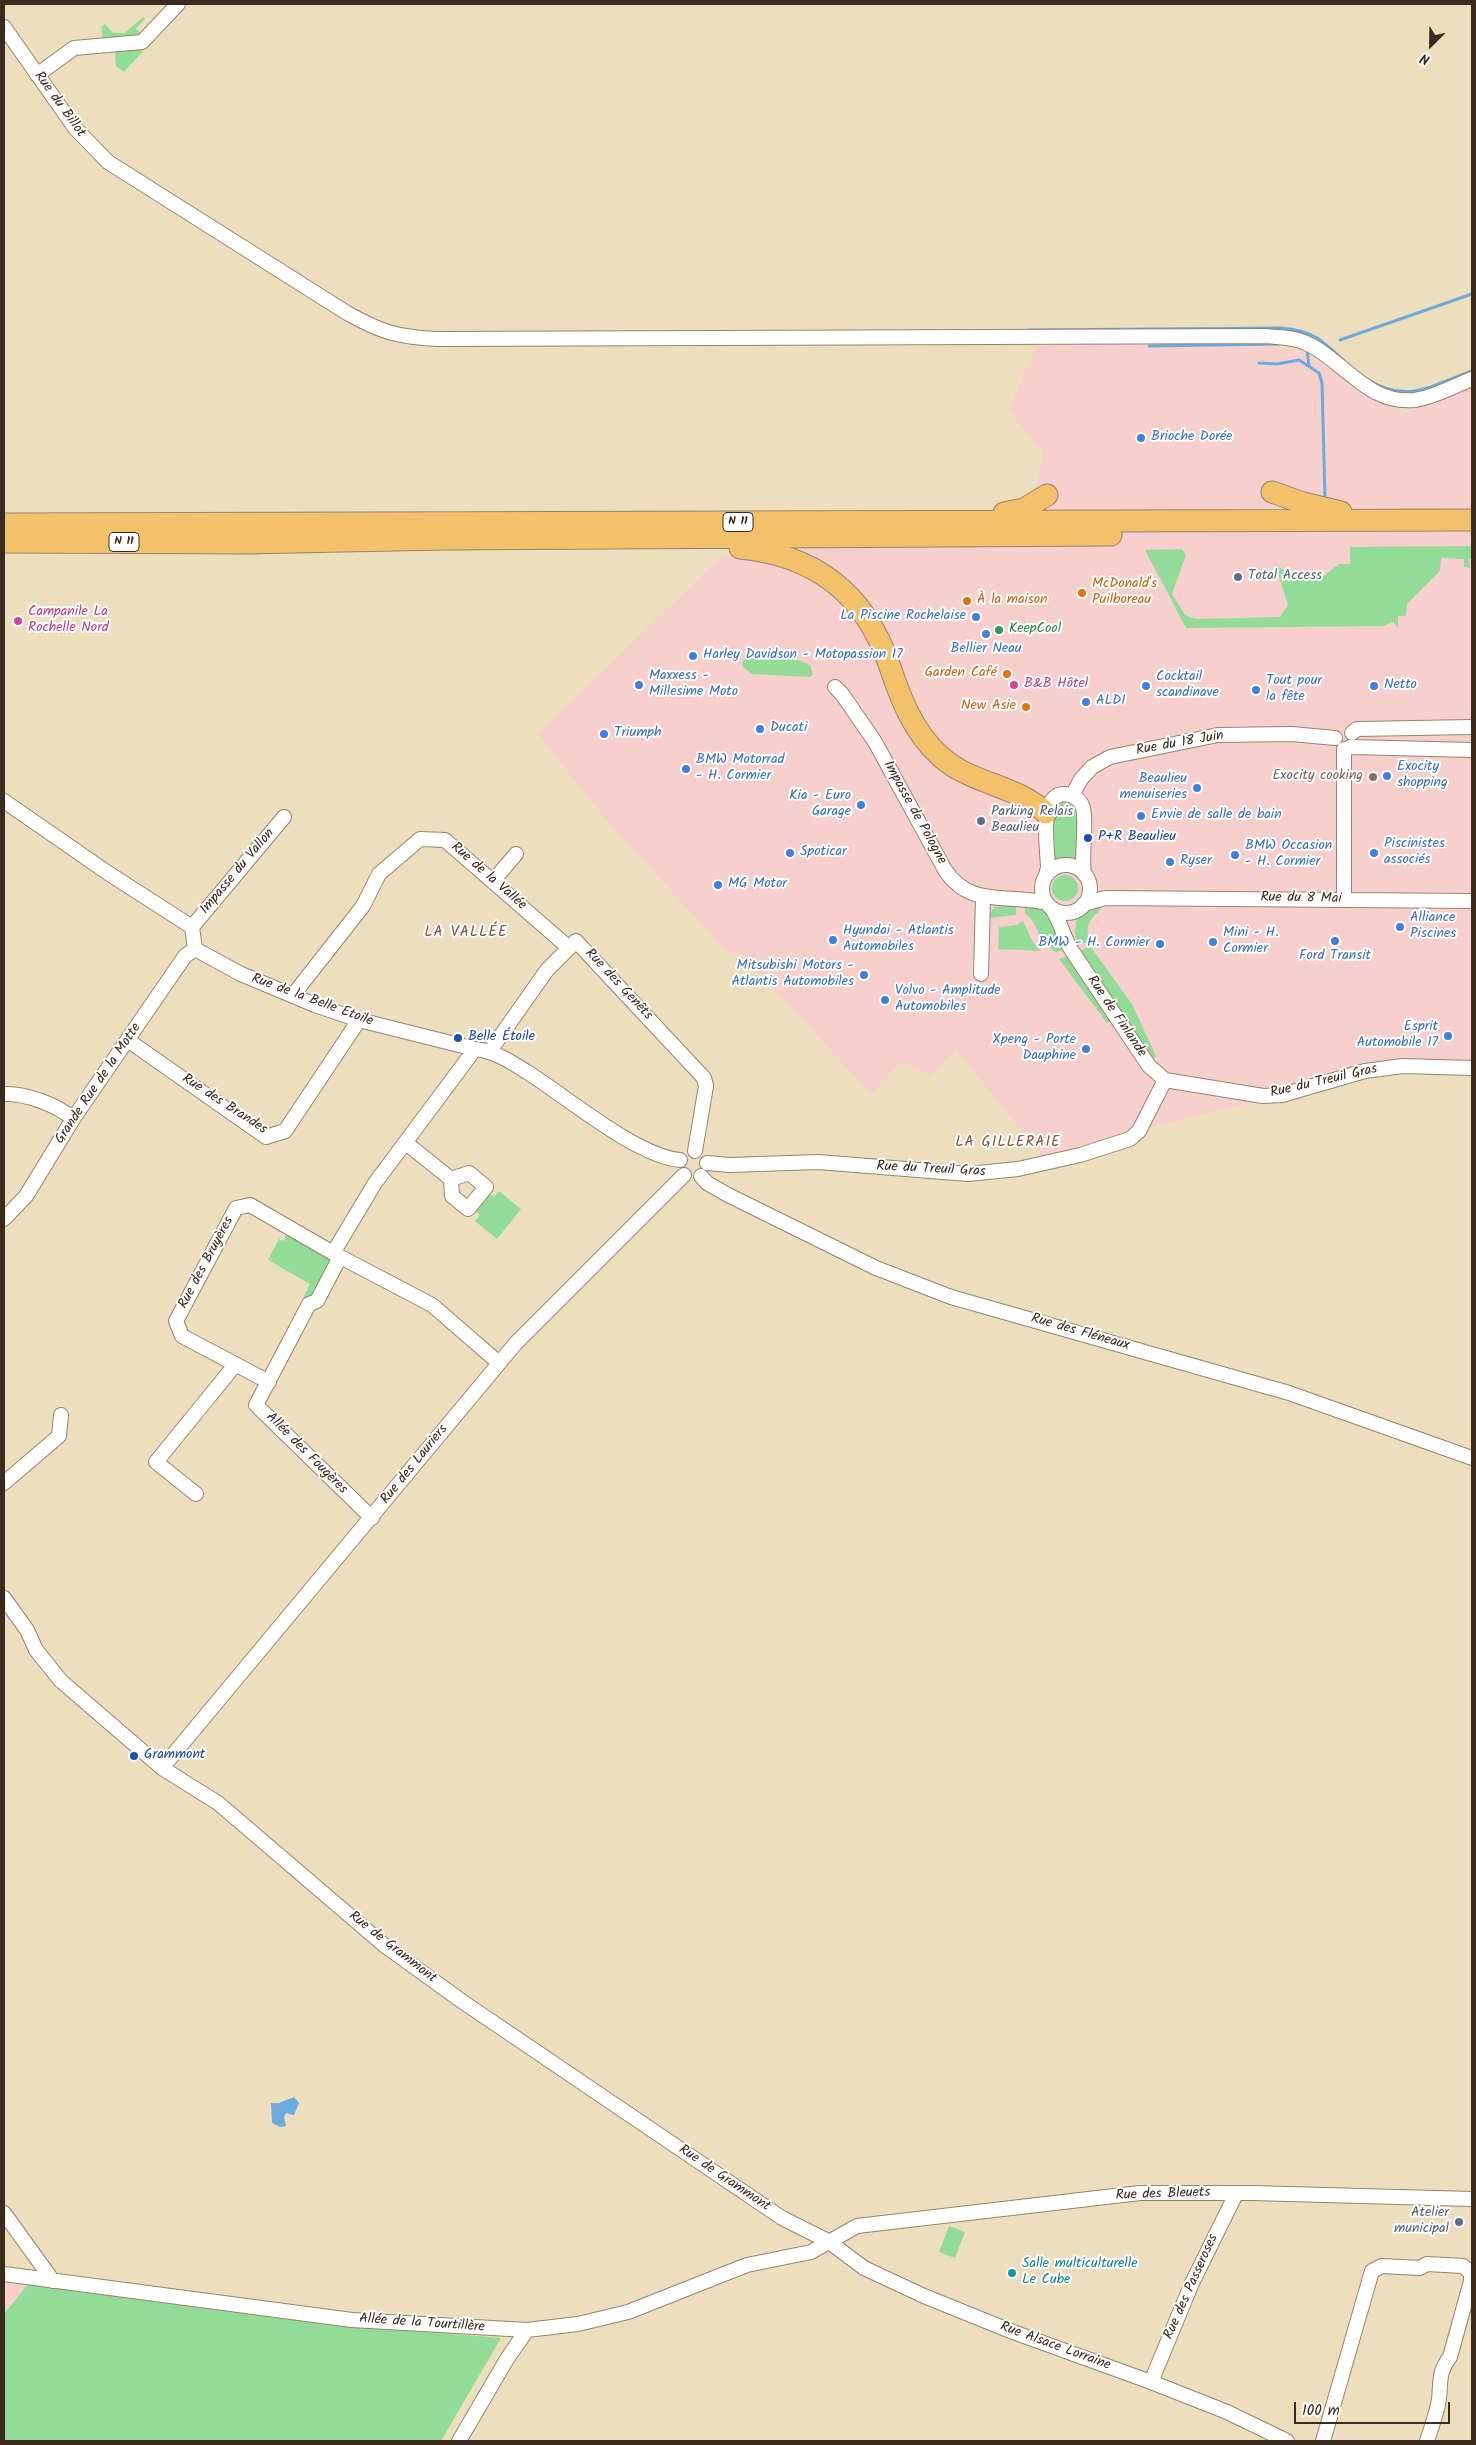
<!DOCTYPE html>
<html>
<head>
<meta charset="utf-8">
<style>
  body { margin:0 }
  #map { position:relative; width:1476px; height:2445px; overflow:hidden; background:#eddfbd; font-family:Kalam,sans-serif }
  canvas { display:block }
  .frame { position:absolute; inset:0; border:5px solid #3b2a1e; pointer-events:none }
  .north { position:absolute; left:1406px; top:20px; width:50px; height:50px; -webkit-text-stroke:4px #fff; paint-order:stroke; rotate:203deg; font-size:14px; font-weight:700; line-height:20px; text-align:center; color:#3b2a1e }
  .north::after { content:''; display:block; margin:auto; width:18px; height:22px; background:#3b2a1e; clip-path:polygon(50% 0,100% 100%,50% 72%,0 100%) }
  .scale { position:absolute; left:1294px; top:2402px; width:156px; height:22px; box-sizing:border-box; border:2px solid #3b2a1e; border-top:0; padding-left:6px; font-size:15px; line-height:18px; white-space:nowrap; color:#3b2a1e; -webkit-text-stroke:4px #fff; paint-order:stroke }
</style>
</head>
<body>
<div id="map">
<canvas width="1476" height="2445"></canvas>
<div class="frame"></div>
<div class="north">N</div>
<div class="scale">100 m</div>
</div>
<script>
const context = document.querySelector('canvas').getContext('2d');
context.lineJoin = 'round';
function paint(path, color) { context.fillStyle = color; context.fill(path, 'evenodd'); }
function trace(path, color, width, dash) { context.strokeStyle = color; context.lineWidth = width; context.lineCap = dash ? 'butt' : 'round'; context.setLineDash(dash || []); context.stroke(path); }
function write(font, color, halo, rows, align = 'center') {
  context.font = font + ' Kalam,sans-serif'; context.lineWidth = 4; context.setLineDash([]); context.textBaseline = 'middle'; context.strokeStyle = halo; context.fillStyle = color; for (const [text, x, y, turn = 0] of rows) {
    context.save(); context.translate(x, y); context.rotate((+turn || 0) * Math.PI / 180); context.textAlign = isNaN(turn) ? turn : align; if (halo) context.strokeText(text, 0, 0); context.fillText(text, 0, 0); context.restore();
  }
}
const built = new Path2D(`
  M1205,334l96,17 102,62 69,-26v681l-69,-2 -263,64 -92,33 -93,-114 -24,27 -31,-13 -29,31 -130,-141 -10,3 -124,-135 -69,-87 183,-177 66,-10 187,-16 61,-33 8,-45 -35,-44 29,-62z
  M4,2279l25,4 -25,31z`);
const green = new Path2D(`
  M143,17l2,2 -9,10 6,5 -3,3 -36,2 -2,-12 4,-3 8,9h12z
  M145,49l-21,23 -8,-6 -1,-16z
  M1472,546v13h-3l1,9 -6,-1v-8l-23,-1 -1,13 -33,33 -1,12h-8v12l-5,-6 -10,4 -197,2 -41,-78 37,-1 4,6 -14,39 13,21 10,4 85,-2 8,-12 -13,-41 17,12 29,2 18,-14h11v-17z
  M748,654l39,2 23,9 3,10 -4,2 -57,-3 -8,-6 -2,-5z
  M1064,802l9,3 5,7 1,51 -15,-4 -11,4c0,-16 -7,-55 11,-61z
  M1052 888a13 13 0 1 1 26 0a13 13 0 1 1-26 0Z
  M1025,904l16,2 8,8 15,36 -8,2c-20,-10 -15,-26 -31,-39z
  M1104,904c-9,15 -20,14 -15,37l-12,5c-5,-25 0,-38 27,-42z
  M1016,905v10l-28,3 6,-11z
  M1023,921l11,23 7,7 -43,-2 1,-22 18,-2z
  M1090,946l42,58 24,52 -4,3 -72,-108z
  M1068,956l46,65 -7,2 -48,-64z
  M499,1191l22,18 -24,30 -22,-18 5,-6 -6,-5 15,-17 5,4z
  M287,1233l44,28 -20,37h-8l7,-14 -42,-24 11,-21 4,2z
  M949,2226l16,6 -10,26 -16,-6z
  M29,2283l324,43 148,12 -60,103h-437v-127z`);
const water = new Path2D(`
  M294,2097l5,6 -5,12 -8,-2 -2,4 2,9 -6,1 -8,-4 -1,-20h8z`);
const stream = new Path2D(`
  M1028,330l253,-2c33,3 41,12 65,35
  M1340,340l132,-46
  M1149,346l130,-2
  M1307,350l2,16
  M1259,363l18,1 22,-4 20,13 3,10 3,114
  M1367,379c40,26 65,6 105,-8`);
const minor = new Path2D(`
  M4,27l71,101 33,34 239,151c34,19 50,24 90,26l828,-3c13,1 29,1 41,7 38,17 61,62 109,57 20,-3 39,-14 57,-21
  M37,75l37,-27 68,-6 36,-38
  M835,687l7,7 33,48 70,128c26,39 63,23 102,33
  M1352,733l5,-4 115,-2
  M1350,747l122,3
  M1344,749v150
  M1072,796l9,-17 11,-12 18,-10 108,-22 74,-1 43,4
  M4,801l104,72 84,54 3,22
  M1042 889a24 24 0 1 1 48 0a24 24 0 1 1-48 0Z
  M1046,875l2,-7c0,-18 -12,-82 22,-73 6,2 11,6 13,13 4,15 -2,46 1,66
  M493,881l23,-27
  M1084,904l21,-6 367,3
  M1052,909c9,13 11,28 20,42l77,115 16,14 98,16 19,-1 83,-24 38,-5 69,2
  M192,927l92,-110
  M195,949l46,25 74,31 44,15 116,29c20,2 36,13 52,23 40,25 109,84 153,88
  M981,974l2,-76
  M293,995l70,-89 16,-32 41,-35 25,1 123,107
  M129,1041l137,96 19,-6 74,-111
  M490,1051l57,-81 29,-29 128,137 2,8 -11,65
  M4,1094c21,-1 54,11 69,25
  M406,1143l45,36 1,17 16,13 18,-22 -17,-14 -18,6
  M707,1163l23,2 88,-3 150,12 50,-5 62,-14 50,-16 9,-8 26,-51
  M701,1176l6,7 21,12 148,73 75,29 338,96 183,65
  M4,1219l22,-23 47,-77 112,-163 10,-7
  M333,1253l99,52 67,58
  M340,1257l-23,44 -8,3 -53,101 116,113
  M269,1382l-87,-46 -6,-15 60,-113 14,-3 83,48 42,-70 100,-134
  M4,1483l55,-47 2,-21
  M196,1494l-40,-32 79,-97
  M4,1598l23,32 9,20 25,31 101,87 56,35 166,142 79,57 319,216 46,23 36,27 60,28 89,36 138,50 76,30 60,29
  M162,1768l354,-425 168,-168
  M4,2213l49,68
  M4,2274l348,46 175,10 51,-6 50,-12 119,-47 64,-13 46,-26 283,-33h112l220,6
  M1151,2382l41,-99 44,-89
  M459,2441l48,-82 20,-29
  M1323,2441l49,-170 10,-5 38,2 7,-4 36,2 8,7v8l-21,76c-12,15 -9,25 -11,42 -2,14 -8,29 -12,42`);
const highway = new Path2D(`
  M1272,492l31,11 38,9
  M1004,513l20,-4 23,-14
  M4,524l1468,-4
  M4,542l253,1
  M243,543l202,-4 666,-4
  M740,548c75,7 124,45 149,116 11,33 24,68 51,92 30,28 77,29 106,57`);
const markers = [
  [1141,438,5,"#3f7fe0"],
  [1238,577,5,"#5c6f8a"],
  [1082,593,5,"#e8710a"],
  [967,601,5,"#e8710a"],
  [976,617,5,"#3f7fe0"],
  [18,621,5,"#d1479c"],
  [999,630,5,"#2e9e5b"],
  [986,634,5,"#3f7fe0"],
  [693,656,5,"#3f7fe0"],
  [1007,674,5,"#e8710a"],
  [639,685,5,"#3f7fe0"],
  [1014,685,5,"#d1479c"],
  [1146,686,5,"#3f7fe0"],
  [1374,686,5,"#3f7fe0"],
  [1256,690,5,"#3f7fe0"],
  [1086,702,5,"#3f7fe0"],
  [1026,707,5,"#e8710a"],
  [760,729,5,"#3f7fe0"],
  [604,734,5,"#3f7fe0"],
  [686,769,5,"#3f7fe0"],
  [1387,776,5,"#3f7fe0"],
  [1373,777,5,"#8d6e63"],
  [1197,788,5,"#3f7fe0"],
  [861,805,5,"#3f7fe0"],
  [1141,816,5,"#3f7fe0"],
  [981,821,5,"#5c6f8a"],
  [1088,838,5,"#1a4fb4"],
  [790,853,5,"#3f7fe0"],
  [1374,853,5,"#3f7fe0"],
  [1235,855,5,"#3f7fe0"],
  [1170,862,5,"#3f7fe0"],
  [718,885,5,"#3f7fe0"],
  [1400,927,5,"#3f7fe0"],
  [833,940,5,"#3f7fe0"],
  [1335,941,5,"#3f7fe0"],
  [1213,942,5,"#3f7fe0"],
  [1160,944,5,"#3f7fe0"],
  [864,975,5,"#3f7fe0"],
  [885,1000,5,"#3f7fe0"],
  [1448,1036,5,"#3f7fe0"],
  [458,1038,5,"#1a4fb4"],
  [1086,1049,5,"#3f7fe0"],
  [134,1756,5,"#1a4fb4"],
  [1459,2222,5,"#5c6f8a"],
  [1012,2273,5,"#0f9aa8"]
];
const shields = [
  [738,522,30],
  [124,542,30]
];
const shieldNames = [
  ["N 11",738,522],
  ["N 11",124,542]
];
const streetNames = [
  ["Rue du Billot",59,105,54],
  ["Rue du 18 Juin",1180,744,-10],
  ["Impasse de Pologne",914,813,61],
  ["Impasse du Vallon",238,872,-50],
  ["Rue de la Vallée",488,877,41],
  ["Rue du 8 Mai",1301,899,1],
  ["Rue des Genêts",618,985,47],
  ["Rue de la Belle Etoile",312,1001,20],
  ["Rue de Finlande",1116,1017,56],
  ["Rue du Treuil Gras",1324,1082,-13],
  ["Grande Rue de la Motte",99,1084,-56],
  ["Rue des Brandes",224,1105,33],
  ["Rue du Treuil Gras",931,1170,3],
  ["Rue des Bruyères",207,1263,-62],
  ["Rue des Fléneaux",1080,1333,16],
  ["Allée des Fougères",306,1454,45],
  ["Rue des Lauriers",415,1465,-51],
  ["Rue de Grammont",392,1948,38],
  ["Rue de Grammont",724,2179,34],
  ["Rue des Bleuets",1163,2195,-2],
  ["Rue des Passeroses",1192,2287,-66],
  ["Allée de la Tourtillère",422,2324,4],
  ["Rue Alsace Lorraine",1055,2347,20]
];
const shopNames = [
  ["Brioche Dorée",1151,438],
  ["La Piscine Rochelaise",966,617,"right"],
  ["Bellier Neau",986,650,"center"],
  ["Harley Davidson - Motopassion 17",703,656],
  ["Maxxess -",649,677],
  ["Millesime Moto",649,693],
  ["Cocktail",1156,678],
  ["scandinave",1156,694],
  ["Tout pour",1266,682],
  ["la fête",1266,698],
  ["Netto",1384,686],
  ["ALDI",1096,702],
  ["Ducati",770,729],
  ["Triumph",614,734],
  ["BMW Motorrad",696,761],
  ["- H. Cormier",696,777],
  ["Exocity",1397,768],
  ["shopping",1397,784],
  ["Beaulieu",1187,780,"right"],
  ["menuiseries",1187,796,"right"],
  ["Kia - Euro",851,797,"right"],
  ["Garage",851,813,"right"],
  ["Envie de salle de bain",1151,816],
  ["Piscinistes",1384,845],
  ["associés",1384,861],
  ["BMW Occasion",1245,847],
  ["- H. Cormier",1245,863],
  ["Spoticar",800,853],
  ["Ryser",1180,862],
  ["MG Motor",728,885],
  ["Alliance",1410,919],
  ["Piscines",1410,935],
  ["Hyundai - Atlantis",843,932],
  ["Automobiles",843,948],
  ["Mini - H.",1223,934],
  ["Cormier",1223,950],
  ["BMW - H. Cormier",1150,944,"right"],
  ["Ford Transit",1335,957,"center"],
  ["Mitsubishi Motors -",854,967,"right"],
  ["Atlantis Automobiles",854,983,"right"],
  ["Volvo - Amplitude",895,992],
  ["Automobiles",895,1008],
  ["Esprit",1438,1028,"right"],
  ["Automobile 17",1438,1044,"right"],
  ["Xpeng - Porte",1076,1041,"right"],
  ["Dauphine",1076,1057,"right"]
];
const serviceNames = [
  ["Total Access",1248,577],
  ["Parking Relais",991,813],
  ["Beaulieu",991,829],
  ["Atelier",1449,2214,"right"],
  ["municipal",1449,2230,"right"]
];
const foodNames = [
  ["McDonald's",1092,585],
  ["Puilboreau",1092,601],
  ["À la maison",977,601],
  ["Garden Café",997,674,"right"],
  ["New Asie",1016,707,"right"]
];
const hotelNames = [
  ["Campanile La",28,613],
  ["Rochelle Nord",28,629],
  ["B&B Hôtel",1024,685]
];
const leisureNames = [
  ["KeepCool",1009,630]
];
const educationNames = [
  ["Exocity cooking",1363,777]
];
const transitNames = [
  ["P+R Beaulieu",1098,838],
  ["Belle Étoile",468,1038],
  ["Grammont",144,1756]
];
const cultureNames = [
  ["Salle multiculturelle",1022,2265],
  ["Le Cube",1022,2281]
];
const neighbourhoodNames = [
  ["LA VALLÉE",466,933],
  ["LA GILLERAIE",1008,1143]
];
paint(built, '#f7d0ce');
paint(green, '#92dc97');
paint(water, '#6aabde');
trace(stream, '#6aabde', 3);
trace(minor, '#94846e', 16);
trace(highway, '#94846e', 23);
trace(minor, '#fff', 14);
trace(highway, '#f4c16b', 21);
for (const [x, y, r, color] of markers) { const dot = new Path2D(); dot.arc(x, y, r, 0, 2 * Math.PI); context.fillStyle = color; context.fill(dot); trace(dot, '#fff', 2); }
for (const [x, y, w] of shields) { const box = new Path2D(); box.roundRect(x - w / 2, y - 9.5, w, 19, 4); context.fillStyle = '#fff'; context.fill(box); trace(box, '#3b2a1e', 1); }
write('bold 12px', '#3b2a1e', null, shieldNames);
write('14px', '#3b2a1e', '#fff', streetNames);
write('14px', '#366cbe', '#fff', shopNames, 'left');
write('14px', '#4e5e75', '#fff', serviceNames, 'left');
write('14px', '#c56008', '#fff', foodNames, 'left');
write('14px', '#b23c85', '#fff', hotelNames, 'left');
write('14px', '#27864d', '#fff', leisureNames, 'left');
write('14px', '#785e54', '#fff', educationNames, 'right');
write('14px', '#164399', '#fff', transitNames, 'left');
write('14px', '#0d838f', '#fff', cultureNames, 'left');
context.letterSpacing = '1px';
write('15px', '#7a543d', '#fff', neighbourhoodNames);
context.letterSpacing = '0px';
</script>
</body>
</html>
